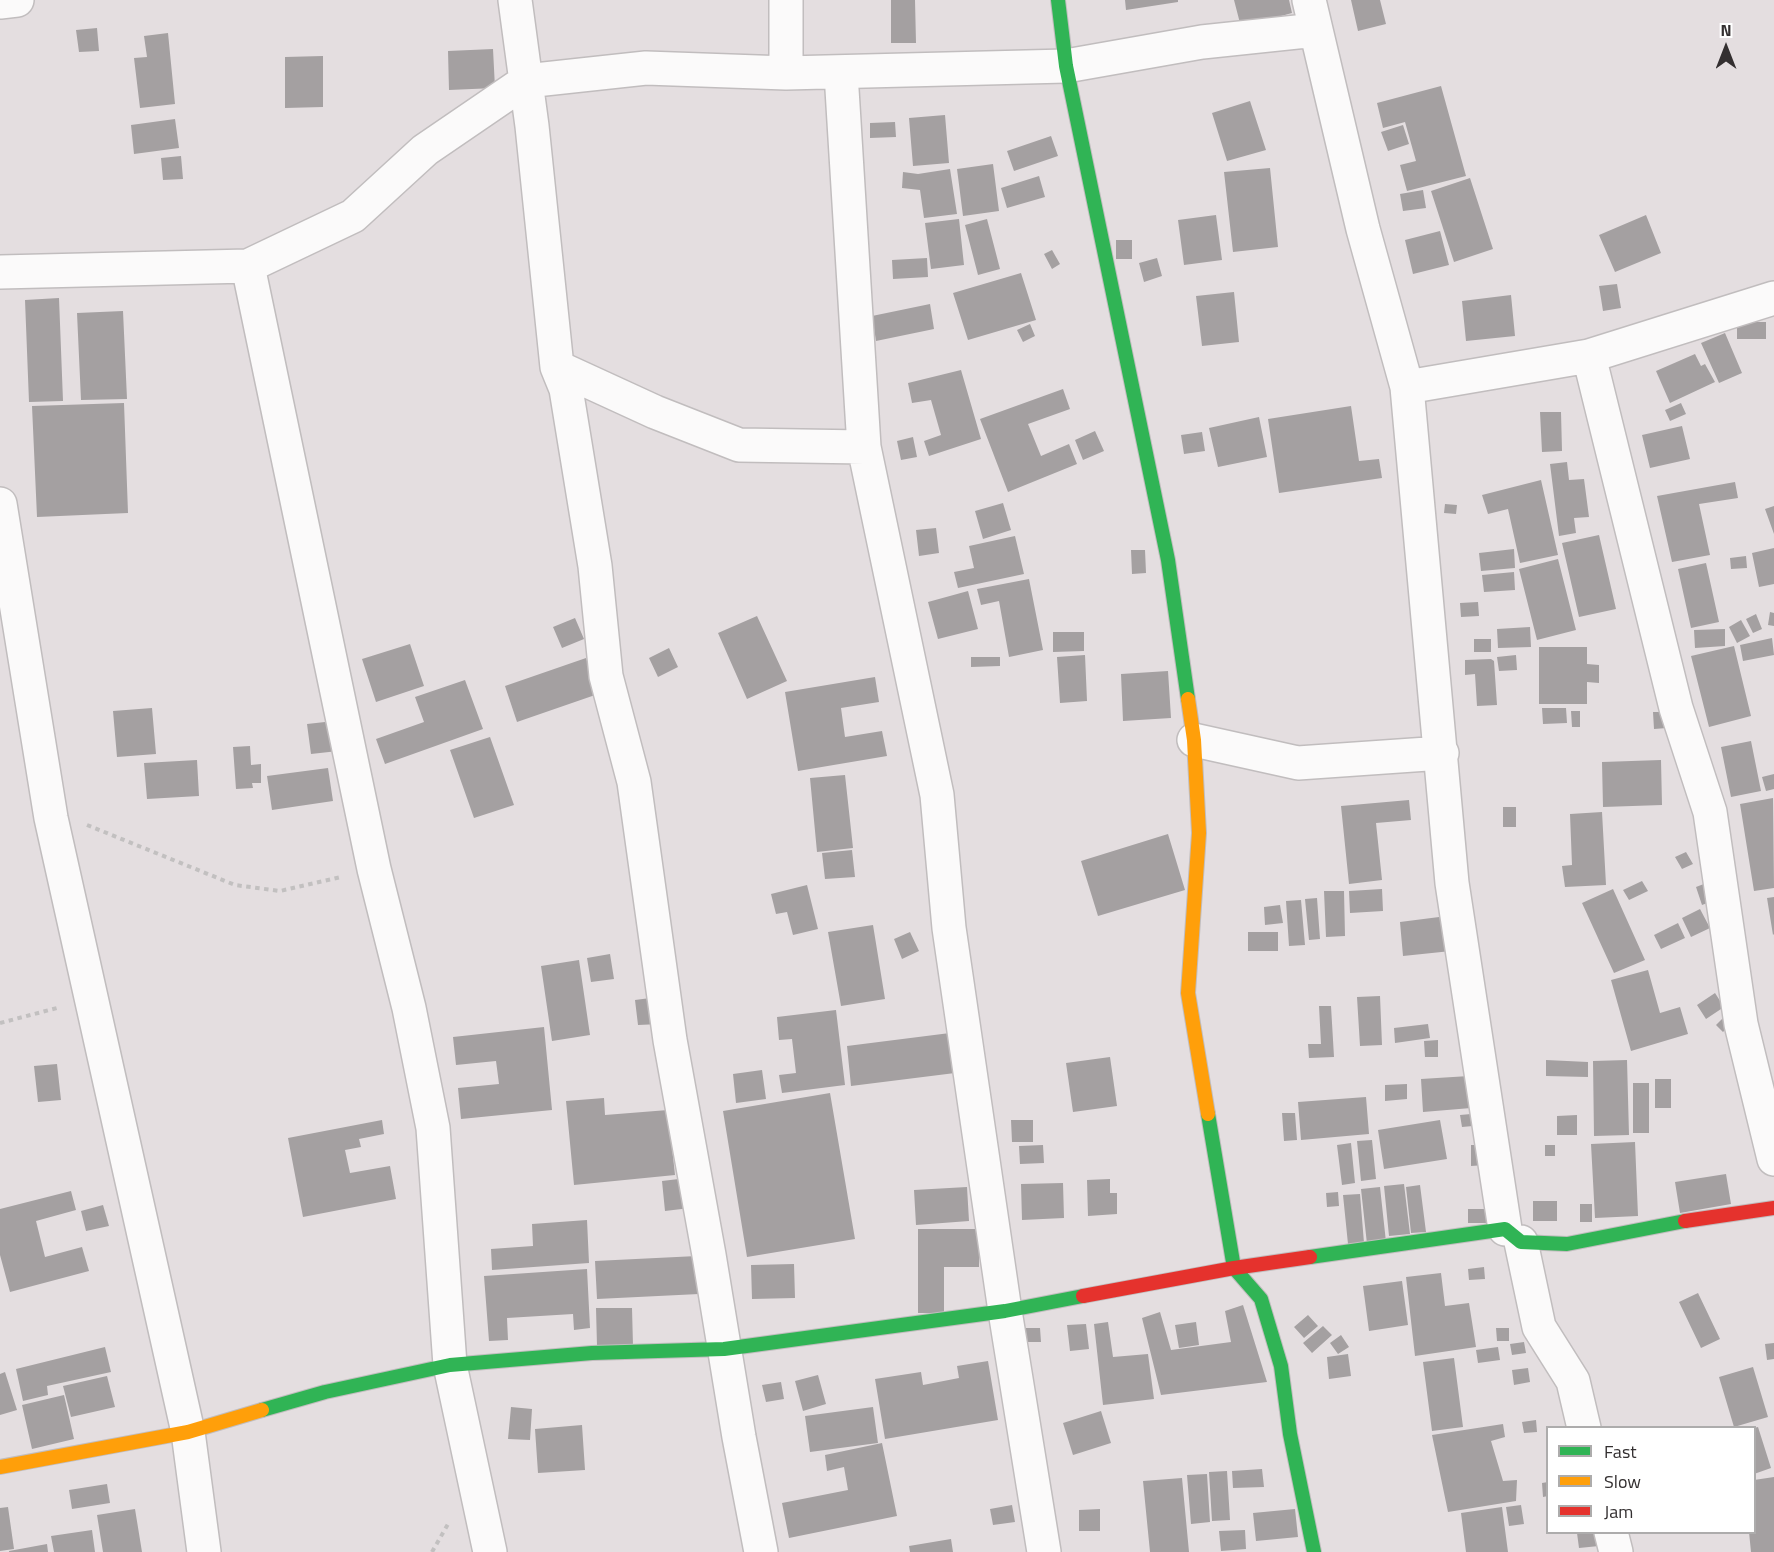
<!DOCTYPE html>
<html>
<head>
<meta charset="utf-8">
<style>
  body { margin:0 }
  #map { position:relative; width:1774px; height:1552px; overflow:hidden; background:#e4dee0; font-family:"Titillium Web",sans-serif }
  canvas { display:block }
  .legend { position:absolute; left:1546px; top:1426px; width:210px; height:108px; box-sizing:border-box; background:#fff; border:2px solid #adacac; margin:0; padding:8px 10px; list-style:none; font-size:18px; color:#332f30 }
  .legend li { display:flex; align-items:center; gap:12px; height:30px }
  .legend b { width:30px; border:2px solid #adacac }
  .north { position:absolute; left:1696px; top:18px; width:60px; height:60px; -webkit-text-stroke:4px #fff; paint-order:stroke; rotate:0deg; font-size:16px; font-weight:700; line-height:24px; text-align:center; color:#332f30 }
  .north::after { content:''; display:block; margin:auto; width:21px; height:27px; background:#332f30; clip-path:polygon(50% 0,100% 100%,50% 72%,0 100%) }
</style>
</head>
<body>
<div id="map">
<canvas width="1774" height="1552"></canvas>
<ul class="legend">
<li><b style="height:8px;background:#30b455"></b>Fast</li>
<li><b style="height:8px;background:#ff9f0a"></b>Slow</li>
<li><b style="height:8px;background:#e5322d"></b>Jam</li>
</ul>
<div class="north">N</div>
</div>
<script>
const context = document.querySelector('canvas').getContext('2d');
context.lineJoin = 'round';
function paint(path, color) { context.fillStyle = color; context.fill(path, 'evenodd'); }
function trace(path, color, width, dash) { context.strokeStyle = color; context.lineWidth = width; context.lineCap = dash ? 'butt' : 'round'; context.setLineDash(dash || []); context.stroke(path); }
const building = new Path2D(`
  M891,0h24l1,43h-25z
  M1125,0h53v2l-52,8z
  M1234,0h55l3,13 -51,14z
  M1351,0h29l6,24 -28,7z
  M97,28l2,23 -20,1 -3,-22z
  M168,33l7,71 -35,4 -6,-50 13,-1 -3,-21z
  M493,49l2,39 -46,2 -1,-39z
  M323,56v51l-38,1v-51z
  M1441,86l25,90 -59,15 -7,-26 16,-4 -11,-39 -22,6 -6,-25z
  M1250,101l16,49 -39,11 -15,-48z
  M945,115l4,48 -36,3 -4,-48z
  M175,119l4,29 -45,6 -3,-29z
  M895,122l1,15 -26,1v-15z
  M1403,125l6,19 -21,7 -7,-19z
  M1051,136l7,20 -44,15 -7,-20z
  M181,156l2,23 -20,1 -2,-22z
  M993,164l6,47 -36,5 -6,-47z
  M1270,168l8,79 -45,5 -9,-80z
  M950,169l7,45 -33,4 -4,-28 -18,-2 1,-16 15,2z
  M1039,176l6,21 -38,11 -6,-20z
  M1470,178l23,71 -39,13 -23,-71z
  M1423,190l3,18 -23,3 -3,-17z
  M1216,215l6,45 -38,5 -6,-45z
  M1646,215l15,38 -46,19 -16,-37z
  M959,219l5,46 -33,4 -6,-46z
  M987,219l13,50 -22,6 -13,-50z
  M1440,231l9,34 -36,9 -8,-34z
  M1116,240h16v19h-16z
  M1052,250l8,14 -8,5 -8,-15z
  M927,258l1,19 -35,2 -1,-19z
  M1157,258l5,18 -18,6 -5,-19z
  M1021,273l15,47 -68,20 -15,-47z
  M1617,284l4,24 -18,3 -4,-25z
  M1234,292l5,50 -37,4 -6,-50z
  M1511,295l4,41 -49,5 -4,-40z
  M59,298l4,103 -34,1 -4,-102z
  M930,304l4,25 -58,12 -4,-25z
  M123,311l4,88 -46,1 -4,-87z
  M1737,322h29v17h-29z
  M1030,324l5,12 -12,6 -6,-12z
  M1725,333l17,40 -23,10 -18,-40z
  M1695,354l6,12 4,-2 10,18 -45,21 -14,-32z
  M961,370l20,69 -52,17 -5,-15 17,-6 -10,-35 -19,3 -4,-20z
  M1063,389l7,20 -42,15 13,32 28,-12 8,20 -69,28 -28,-73z
  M124,403l4,110 -91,4 -5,-111z
  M1681,403l5,11 -16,7 -5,-11z
  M1351,406l8,55 20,-2 3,19 -103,15 -11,-74z
  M1540,412h21l1,39 -20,1z
  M1259,417l8,40 -49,10 -9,-39z
  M1682,426l8,33 -40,9 -8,-33z
  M1095,431l9,20 -21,9 -8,-20z
  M1202,432l3,19 -21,3 -3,-19z
  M913,437l4,20 -16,3 -4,-19z
  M1567,462l2,18 15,-1 5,38 -15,1 2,15 -17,3 -9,-72z
  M1541,480l17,75 -38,8 -12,-54 -20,5 -6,-19z
  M1735,482l3,16 -39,6 11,51 -38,7 -15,-66z
  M1003,503l8,27 -28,9 -8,-28z
  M1445,504l12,1 -1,9 -12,-1z
  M1774,506v28l-9,-25z
  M936,528l3,25 -20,3 -3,-26z
  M1599,535l17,74 -37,8 -17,-74z
  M1015,536l9,38 -66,14 -4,-16 20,-4 -5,-22z
  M1774,548v36l-15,3 -7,-34z
  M1514,549l1,19 -34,3 -2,-18z
  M1131,550h14l1,23 -14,1z
  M1746,556l1,12 -16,1 -1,-11z
  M1558,559l18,71 -39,10 -18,-71z
  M1706,563l13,59 -28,6 -13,-59z
  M1514,572l1,18 -31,2 -2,-17z
  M1029,579l14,71 -34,7 -10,-56 -18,4 -4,-16z
  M968,591l10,38 -40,10 -10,-37z
  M1478,602l1,14 -18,1 -1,-14z
  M1770,612l4,1v13l-6,-1z
  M1756,614l6,15 -9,4 -7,-14z
  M757,616l30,65 -40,18 -29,-66z
  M575,618l9,21 -22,9 -9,-21z
  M1741,620l9,16 -13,7 -8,-16z
  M1530,627l1,20 -33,1 -1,-19z
  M1725,629v17l-30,2 -1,-18z
  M1053,632h31v19l-31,1z
  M1772,638l2,17 -31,6 -3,-16z
  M1474,639h17v13h-17z
  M410,644l14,42 -48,16 -14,-43z
  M1734,646l17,70 -42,11 -18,-71z
  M1539,647h48v17l12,1v18l-12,-1v22h-48z
  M669,648l9,19 -20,10 -9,-19z
  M1085,655l2,46 -27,2 -3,-46z
  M1516,655l1,15 -18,1 -2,-14z
  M971,657h29v9l-29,1z
  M586,658l12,36 -81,28 -12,-36z
  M1491,659l3,2 3,44 -20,1 -2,-32 -10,1v-15z
  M1168,671l3,47 -48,3 -2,-47z
  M875,677l4,25 -38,6 4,29 37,-6 5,25 -89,15 -13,-79z
  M465,680l18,49 -98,35 -9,-25 48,-17 -9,-25z
  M152,708l4,46 -39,3 -4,-46z
  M1542,708h24l1,15 -24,1z
  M1571,711h9v16h-8z
  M1653,712h14v16l-13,1z
  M334,721l4,30 -27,3 -4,-30z
  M490,737l24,68 -40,13 -24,-68z
  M1751,741l10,50 -30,6 -10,-50z
  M250,746l1,19 10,-1v19h-9l1,5 -17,1 -3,-42z
  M197,760l2,36 -52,3 -3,-36z
  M1661,760l1,45 -59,2 -1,-45z
  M328,768l5,33 -61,9 -5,-34z
  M1774,774v15l-8,2 -4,-14z
  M845,775l8,73 -36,4 -7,-74z
  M1773,798l1,90 -20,3 -14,-87z
  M1409,800l2,20 -35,3 6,57 -33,4 -8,-78z
  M1503,807h13v20h-13z
  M1602,812l4,73 -41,2 -3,-21 10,-1 -2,-51z
  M1168,834l17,56 -87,26 -17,-55z
  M852,850l3,27 -30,2 -3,-26z
  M1686,852l7,12 -11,5 -7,-12z
  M1642,881l6,10 -19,9 -6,-10z
  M1709,882l6,18 -13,5 -6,-18z
  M807,885l11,44 -25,6 -6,-23 -11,2 -5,-20z
  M1382,889l1,22 -33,2 -1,-22z
  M1613,889l32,71 -31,13 -32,-70z
  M1324,891h20l1,45 -19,1z
  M1774,897v37l-1,1 -6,-37z
  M1317,898l3,41 -11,1 -4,-41z
  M1301,900l4,45 -16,1 -3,-45z
  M1280,905l3,18 -18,2 -1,-18z
  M1700,909l10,19 -19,9 -9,-19z
  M1447,916l4,35 -48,5 -3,-34z
  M1678,923l7,15 -24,11 -7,-14z
  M873,925l12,74 -44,7 -13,-74z
  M910,932l9,19 -17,8 -8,-20z
  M1248,932h30v19h-30z
  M610,954l4,25 -23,3 -4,-24z
  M579,960l11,75 -38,6 -11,-75z
  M1648,970l12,43 20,-6 8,27 -57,17 -20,-71z
  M1715,993l9,14 -18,12 -9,-14z
  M1380,996l2,49 -22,1 -3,-49z
  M658,997l2,27 -22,1 -3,-25z
  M1319,1006h12l3,51 -25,1 -1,-14h13z
  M836,1010l9,75 -63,8 -3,-18 17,-2 -4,-34 -13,1 -2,-23z
  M1724,1017l7,7 -8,8 -7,-7z
  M1428,1024l2,14 -35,5 -1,-15z
  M544,1027l8,83 -91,9 -3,-31 41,-4 -3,-23 -40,4 -3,-28z
  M950,1033l5,40 -104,13 -4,-40z
  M1438,1040v17h-13l-1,-16z
  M1110,1057l7,49 -44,6 -7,-49z
  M1546,1060l42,2v15l-42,-1z
  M1627,1060l2,75 -35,1 -1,-75z
  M57,1064l4,36 -23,2 -4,-36z
  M762,1070l4,29 -30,4 -3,-29z
  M1469,1076l2,32 -48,4 -2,-33z
  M1655,1079h16v29h-16z
  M1633,1083h16v50h-16z
  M1407,1084v15l-22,2v-16z
  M830,1093l25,146 -108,18 -24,-146z
  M1366,1097l3,37 -68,6 -3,-38z
  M604,1098l1,17 63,-5 7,65 -101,10 -8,-84z
  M1282,1113h13l2,27 -13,1z
  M1471,1114l2,12 -11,1 -2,-12z
  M1577,1115v20h-20v-19z
  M382,1120l2,14 -25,5 2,8 -16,3 5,23 40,-7 6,33 -93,18 -15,-79z
  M1011,1120h22v22h-21z
  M1440,1120l7,39 -63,10 -6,-39z
  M1372,1140l4,39 -15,2 -4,-40z
  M1635,1142l3,74 -43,2 -4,-74z
  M1351,1143l4,40 -13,2 -5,-40z
  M1043,1145l1,18 -24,1 -1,-18z
  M1471,1145h13l1,20 -14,1z
  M1545,1145h10v11h-10z
  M1726,1174l5,30 -51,9 -5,-31z
  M687,1178l3,30 -25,3 -3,-30z
  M1110,1179v14h7v21l-29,2 -1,-36z
  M1063,1183l1,35 -42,2 -1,-36z
  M1404,1184l6,50 -21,2 -5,-50z
  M1420,1185l6,47 -15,1 -5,-46z
  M967,1187l2,34 -53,4 -2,-35z
  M1380,1187l6,55 -19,2 -6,-55z
  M71,1191l5,19 -40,11 9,36 37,-10 7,24 -79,21 -10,-37v-46z
  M1338,1192l1,14 -12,1 -1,-14z
  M1360,1194l4,49 -16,1 -5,-49z
  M1533,1201h24v20h-24z
  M1580,1204h12v18h-12z
  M103,1205l6,21 -23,5 -5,-20z
  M1468,1209h25v14h-25z
  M587,1220l2,43 -97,7 -1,-21 42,-3 -1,-22z
  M918,1229h61v38h-35v46h-26z
  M697,1256l2,38 -102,5 -2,-38z
  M794,1264l1,34 -43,1 -1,-34z
  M1484,1267l1,12 -16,1 -1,-11z
  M587,1269l3,59 -16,2 -1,-16 -66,4 1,22 -19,1 -5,-65z
  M1441,1273l4,33 24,-3 7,44 -61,9 -9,-79z
  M1402,1281l6,44 -39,6 -6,-45z
  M1698,1293l22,46 -19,9 -22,-46z
  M1243,1305l24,77 -106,13 -19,-77 18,-6 11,38 60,-8 -6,-31z
  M596,1308h36l1,38h-36z
  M1308,1315l10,11 -14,12 -10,-11z
  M1108,1322l5,35 35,-3 6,45 -51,6 -9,-81z
  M1196,1322l3,23 -20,3 -4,-23z
  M1086,1324l3,25 -19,2 -3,-26z
  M1323,1326l9,9 -20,18 -9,-10z
  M1026,1328h14l1,14h-15z
  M1496,1328h13v13h-12z
  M1341,1335l8,12 -11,7 -8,-11z
  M1524,1342l2,11 -14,2 -2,-11z
  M1774,1343v16l-7,1 -2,-16z
  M105,1347l6,25 -64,14 1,9 -25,6 -7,-32z
  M1498,1347l2,13 -22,3 -2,-13z
  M1348,1354l3,22 -22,3 -2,-22z
  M1454,1358l9,69 -31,4 -9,-69z
  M988,1361l10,59 -113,19 -10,-60 46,-7 2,13 36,-7 -2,-12z
  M1753,1367l15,50 -34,10 -15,-50z
  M1528,1368l2,14 -16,3 -2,-15z
  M5,1372l12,38 -17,5v-41z
  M818,1375l8,29 -23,7 -8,-30z
  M107,1376l8,31 -44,10 -8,-31z
  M781,1382l3,17 -18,3 -4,-17z
  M64,1395l10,44 -42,10 -10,-44z
  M511,1407l21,2 -2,31 -22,-1z
  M873,1407l5,36 -68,9 -5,-36z
  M1101,1411l10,32 -38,12 -10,-32z
  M1536,1420l1,12 -13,1 -2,-11z
  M1503,1424l2,13 -14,4 12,40 14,-1 -1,21 -68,11 -16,-77z
  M582,1425l3,45 -47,3 -3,-44z
  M1758,1427l13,41 -17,6v-46z
  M882,1443l15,73 -108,22 -7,-35 66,-13 -4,-23 -17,4 -2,-16z
  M1262,1469l2,18 -31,1 -1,-17z
  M1227,1471l3,49 -18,1 -3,-49z
  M1207,1474l3,48 -19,2 -4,-49z
  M1774,1477v75h-23l-2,-20h5v-52z
  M1182,1478l7,74h-39l-7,-71z
  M1548,1482v14l-5,1 -1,-14z
  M107,1484l3,19 -38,6 -3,-19z
  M1012,1505l3,17 -22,3 -3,-16z
  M1521,1505l3,19 -15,2 -3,-19z
  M8,1507l6,42 -14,2v-43z
  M1502,1507l6,45h-42l-5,-39z
  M135,1509l7,43h-39l-6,-37z
  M1100,1509v22h-21v-21z
  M1295,1509l3,28 -42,4 -3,-28z
  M92,1530l3,22h-41l-3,-16z
  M1245,1530l1,19 -25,2 -2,-20z
  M1598,1532l1,14 -20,2 -2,-15z
  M951,1539l2,13h-43l-1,-6z
  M47,1544l1,8h-39v-1z`);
const path = new Path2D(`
  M87,825l148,60 45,6 61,-14
  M0,1023l57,-15
  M432,1552l16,-28`);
const street = new Path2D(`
  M515,0l17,126 25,241 9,22 29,177 11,110 28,106 36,258 39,215 30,182 22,115
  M786,0v73
  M1309,0l54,229 44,158 45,496 53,346
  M0,2l17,-2
  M841,73l23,374 73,348 12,133 56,383 39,241
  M248,266l105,-50 72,-66 101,-69 120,-13 140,5 280,-7 136,-24 114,-12
  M0,272l248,-6 126,603 35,139 24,120 17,237 40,187
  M1589,356l87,352 34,104 31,212 33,135
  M557,367l98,45 84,33 125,2
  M1407,387l182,-31 185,-58
  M0,504l51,314 137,614 16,120
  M1194,740l104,23 144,-10
  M1521,1242l18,85 34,54 11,47
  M1611,1532l5,20`);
const fast = new Path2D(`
  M1058,0l8,66 102,494 20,139
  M1208,1114l26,154 27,31 20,67 9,68 24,118
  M1310,1257l195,-28 16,13 46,2 118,-23
  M262,1410l63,-18 125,-27 142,-12 132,-4 281,-38 78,-15`);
const slow = new Path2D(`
  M1188,699l6,41 5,93 -11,160 20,121
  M0,1467l188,-35 74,-22`);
const jam = new Path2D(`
  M1685,1221l89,-13
  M1083,1296l151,-28 76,-11`);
paint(building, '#a4a0a1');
trace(street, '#c1bdbe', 36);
trace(fast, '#c1bdbe', 16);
trace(slow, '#c1bdbe', 16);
trace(jam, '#c1bdbe', 16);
trace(path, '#c2c0c0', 4, [4.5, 4.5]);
trace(street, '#fbfafa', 33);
trace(fast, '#30b455', 14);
trace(slow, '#ff9f0a', 14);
trace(jam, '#e5322d', 14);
</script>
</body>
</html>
